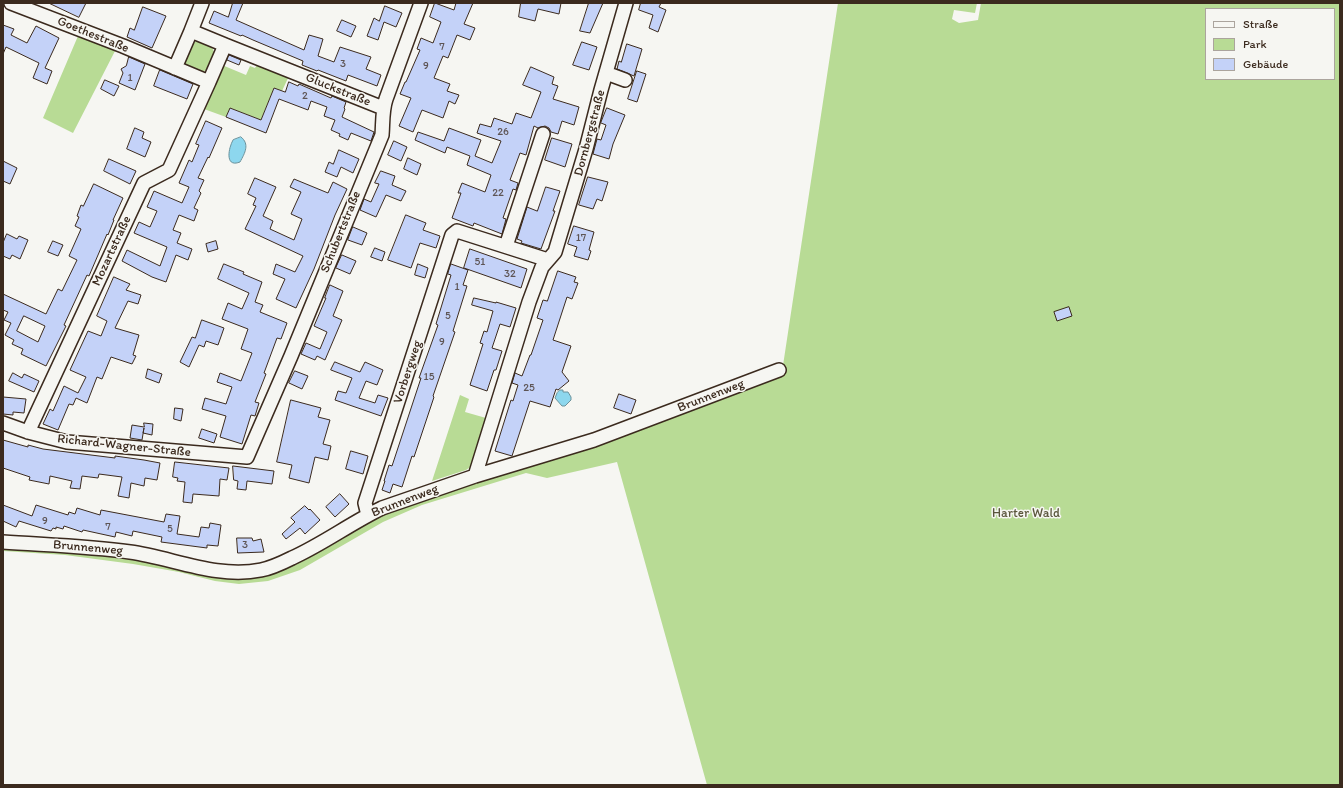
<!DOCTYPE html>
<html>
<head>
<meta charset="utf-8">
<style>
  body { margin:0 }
  #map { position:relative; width:1343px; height:788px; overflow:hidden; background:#f6f6f2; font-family:Itim,sans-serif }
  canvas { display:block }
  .frame { position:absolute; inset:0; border:4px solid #3b2a1e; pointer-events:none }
  .legend { position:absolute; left:1205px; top:8px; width:130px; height:72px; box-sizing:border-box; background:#f6f6f2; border:1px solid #aba49d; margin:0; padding:5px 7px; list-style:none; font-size:12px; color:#3b2a1e }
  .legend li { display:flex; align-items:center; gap:8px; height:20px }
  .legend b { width:20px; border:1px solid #aba49d }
</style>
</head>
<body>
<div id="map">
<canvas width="1343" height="788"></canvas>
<div class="frame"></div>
<ul class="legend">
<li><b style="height:5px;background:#f6f6f2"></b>Straße</li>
<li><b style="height:11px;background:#b8db95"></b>Park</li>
<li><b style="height:11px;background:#c4d2f8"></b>Gebäude</li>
</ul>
</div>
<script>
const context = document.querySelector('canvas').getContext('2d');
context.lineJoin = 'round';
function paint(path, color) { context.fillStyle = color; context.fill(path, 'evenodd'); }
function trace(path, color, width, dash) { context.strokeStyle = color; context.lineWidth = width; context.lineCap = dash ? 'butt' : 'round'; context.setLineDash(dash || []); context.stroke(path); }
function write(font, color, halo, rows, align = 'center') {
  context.font = font + ' Itim,sans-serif'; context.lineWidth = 3; context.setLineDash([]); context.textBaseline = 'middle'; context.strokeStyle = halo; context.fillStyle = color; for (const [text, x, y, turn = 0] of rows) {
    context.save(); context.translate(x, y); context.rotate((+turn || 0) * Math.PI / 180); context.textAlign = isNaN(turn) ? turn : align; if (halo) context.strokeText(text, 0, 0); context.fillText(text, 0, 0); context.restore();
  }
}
const green = new Path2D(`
  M838,3h139l-2,10 -21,-3 -2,9 7,4 19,-3 3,-17h359v782h-633l-90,-323 -70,16 -21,-5 -104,32 -39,17 -83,48 -32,11 -29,3 -24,-3 -36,-9 -46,-8 -68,-9 -62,-4v-5l125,10 95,20 56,-7 20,-7 23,-13 39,-25 34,-16 387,-136zM1206,9h128v70h-128z
  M78,36l37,15 -42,82 -30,-15z
  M199,40l12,5 3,7 -8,18 -8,4 -12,-6 -2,-7 9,-18z
  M258,63l31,13 -7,15 -8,-3 -13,32 -31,-12 -4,9 -22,-8 18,-44 24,10 4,-9 5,2z
  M460,395l9,4 -4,13 21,6 -14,48 -6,4 -34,11z`);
const water = new Path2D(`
  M241,137c9,7 4,16 -1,25 -15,6 -12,-13 -7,-22z
  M560,390h3v2h5l3,5v3l-6,6h-3l-7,-8 2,-5z`);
const building = new Path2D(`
  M49,3h37l-7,14z
  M233,3h10l-7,17 68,30 5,-15 14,4 -5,17 16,6 6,-15 31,10 -5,12 15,6 -4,11 -29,-11 -2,6 -28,-11 -1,1 -15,-6 1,-4 -50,-21 -11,-5 -1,1 -32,-13 5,-12 14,6z
  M435,3l19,7 2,-7h17l-9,21 11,4 -5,12 -13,-5 -9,23 -5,-2 -9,22 16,6 -3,7 12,4 -4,9 -6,-3 -6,17 -21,-8 -9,22 -14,-6 12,-28 -11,-4 5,-12h1l14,-32 -3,-1 4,-11 12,5 8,-21 -11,-5z
  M521,3h40l-2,11 -21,-5 -3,12 -16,-4z
  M589,3h14l-13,30 -10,-2z
  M641,3h20l-2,4 7,3 -8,22 -9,-4 4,-13 -14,-5z
  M385,6l17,7 -6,14 -12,-5 -6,18 -11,-4 7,-18 5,3z
  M143,7l23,9 -14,32 -25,-11 3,-9 4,2z
  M342,20l14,6 -5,11 -14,-6z
  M3,25l11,4 -3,6 16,8 9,-17 23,12 -14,30 7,3 -5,13 -14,-6 6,-15 -33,-16 -3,7z
  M582,42l15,5 -8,23 -16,-5z
  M627,44l15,5 -8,27 -17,-7 2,-8 2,1z
  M229,55l12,5 -2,5 -12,-5z
  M129,57l16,7 -10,26 -16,-7 4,-10 -2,-4 5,-3z
  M531,67l23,10 -2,7 6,2 -5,13 26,8 -5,18 -12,-4 -4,13 -7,-2 -2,-4 -4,-2 -7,2 -4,-2 -8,29 -6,-2 -10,27 8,3 -2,7 -3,-1 -10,29 3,1 -4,15 -28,-11 -1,3 -21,-8 9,-25h-3l4,-10 23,9 6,-17 -24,-10 3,-9 -23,-9 -2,6 -30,-13 3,-8 26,9 5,-13 32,12 -6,16 17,7 9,-22 -24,-8 3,-9 11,3 3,-9 18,6 4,-11 15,5 10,-26 -18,-7z
  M160,70l33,14 -6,15 -33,-13z
  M637,71l9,3 -9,28 -9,-3z
  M105,80l14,6 -5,10 -13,-7z
  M289,82l9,4 1,-2 32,14 1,-2 14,6 -2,6 1,1 -3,8 32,15 -3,9 -20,-8 -3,7 -9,-4 1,-2 -9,-4 4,-10 -11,-4 3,-9 -16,-6 -3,9 -29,-11 -13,34 -40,-16 4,-9 31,12 13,-32 11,4z
  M607,108l18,7 -12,29 -4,15 -16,-5 4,-15 4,1 5,-15 -5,-2z
  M206,121l16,7 -13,30 -1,-1 -10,21 6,2 -5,11 2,2 -7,15 4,2 -4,11 -15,-6 -6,15 8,3 -4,10 15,6 -4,11 -12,-5 -10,27 -14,-5 -30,-16 5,-11 33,16 7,-19 -33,-14 5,-11 11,5 7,-16 -10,-4 7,-16 28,12 7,-16 -10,-4 10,-23 3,2 7,-17 -3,-1z
  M135,128l9,4 -2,6 9,4 -6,15 -18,-8z
  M552,138l20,6 -7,23 -20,-7z
  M394,141l13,6 -6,14 -13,-6z
  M339,150l20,9 -6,14 -12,-6 -4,10 -12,-5 4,-10 4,2z
  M408,158l13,6 -4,11 -13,-6z
  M109,159l27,12 -6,13 -26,-13z
  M3,161l14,7 -7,16 -7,-3z
  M381,171l14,5 -3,9 14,6 -5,10 -15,-6 -10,22 -16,-7 4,-11 7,3 8,-18 -4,-1z
  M588,177l20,5 -6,19 -5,-2 -4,10 -14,-4z
  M255,178l21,9 -13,29 10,5 -3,8 24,11 8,-21 -11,-5 10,-22 -11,-5 4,-8 34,14 5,-11 14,7 -12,26 -21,54 -18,39 -20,-9 9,-20 -12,-5 3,-10 19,8 8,-16 -58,-27 11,-23 -3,-1 3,-7 -8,-4z
  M94,184l29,14 -10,22h1l-6,15 -1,-1 -18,42 -2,-1 -23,50 2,1 -20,40 -25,-12 2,-5 -11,-5 2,-4 -9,-5 6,-12 -7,-3 4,-8 -5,-2v-16l43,20 12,-25 4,2 15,-31 -8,-4 12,-27 -6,-3 4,-9 -2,-1 4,-11 2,1zM24,316l21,10 -7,16 -21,-11z
  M546,187l14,4 -7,20h2l-14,38 -20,-6 1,-2 -5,-2 10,-32 10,4z
  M406,215l20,8 -3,7 17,6 -4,12 -16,-5 -9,25 -23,-8z
  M574,226l20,6 -5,18 2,1 -3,9 -14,-4 3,-9 -9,-3z
  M353,227l14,6 -5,12 -14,-5z
  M7,234l10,5 2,-3 9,4 -8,19 -8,-4 -2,4 -7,-3v-13z
  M53,241l10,4 -5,11 -10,-4z
  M216,241l2,8 -10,3 -2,-8z
  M375,248l10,4 -3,9 -11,-4z
  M470,249l57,20 -6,19 -57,-20z
  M342,255l14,6 -6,13 -14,-6z
  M224,264l20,8 -1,2 19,8 -7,20 8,3 -3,7 27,11 -6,16 -4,-1 -13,35 2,1 -11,28 4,1 -4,13 -4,-1 -9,29 -22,-7 6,-21 -24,-7 3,-11 21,6 6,-17 -15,-5 3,-9 21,8 11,-28 -11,-4 7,-20 -26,-10 6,-16 14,6 7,-16 -31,-14z
  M418,264l10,4 -3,10 -10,-3z
  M451,264l17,6 -5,15 4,1 -14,45 2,1 -22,64 1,1 -20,60 -2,-1 -10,31 -9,-3 -3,9 -8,-3 3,-9h-1l5,-16 3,1 29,-88h-2l19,-53 -2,-1 15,-49 -3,-1z
  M558,271l18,6 -2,5 4,1 -6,16 -5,-2 -14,43 18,6 -9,26 7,9 -11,9 -2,-1 -6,18 -20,-6 -18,55 -17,-5 16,-51 2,1 5,-16 -6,-2 3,-10 7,3 8,-21h1l12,-35 -6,-2 6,-18 4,1z
  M114,277l16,7 -4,6 15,5 -3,9 -10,-3 -13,27 24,7 -6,20 3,1 -4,8 -21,-7 -9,22 -5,-2 -10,26 -11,-5 -3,7 -4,-1 -11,26 -15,-6 7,-15 3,2 11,-25 14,7 8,-16 -16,-7 18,-39 13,5 6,-15 -10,-5z
  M330,285l13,6 -10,25 9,4 -17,40 -8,-4 -2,4 -14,-6 5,-11 14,6 7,-17 -13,-6 12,-28h-1z
  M474,298l22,5v-1l20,6 -6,19 -10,-3 -8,24 10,3 -6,19h-2l-7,21 -17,-6 13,-41 -3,-1 4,-12 3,1 6,-21 -21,-6z
  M1069,307l3,9 -15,5 -3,-9z
  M202,320l22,8 -6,17 -12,-4 -2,6 -5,-2 -10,22 -9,-5 12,-25 3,1z
  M335,362l25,10 5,-10 18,8 -6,15 -11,-4 -7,17 16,5 3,-8 10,3 -7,18 -46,-16 3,-9 8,2 6,-15 -21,-8z
  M148,369l14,5 -3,9 -13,-5z
  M295,371l13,5 -6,13 -13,-6z
  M13,373l9,5 2,-4 15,7 -5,11 -25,-11z
  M619,394l17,6 -5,14 -17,-6z
  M3,397l23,2 -2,14 -11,-1v3l-10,-1z
  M291,400l30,8 -3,9 12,3 -7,24 8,2 -3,14 -13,-3 -6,26 -20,-5 3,-13 -15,-3z
  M175,408l8,1 -2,12 -7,-2z
  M144,423l9,1 -1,11 -9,-2 1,-5 -2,12 -12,-2 2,-13 12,2z
  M202,429l15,5 -3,9 -15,-5z
  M3,440l25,7v-2l15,4 72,9v-2l29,4 16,3 -3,17 -12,-2 -1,8 -13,-3 -2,15 -11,-2 4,-19 -23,-3 -1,4 -16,-2 -2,13 -10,-1 2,-7 -22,-5 -1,8 -20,-4 1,-3 -27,-9z
  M351,451l17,5 -5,18 -17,-5z
  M175,462l54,6 -2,12 -7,-1 -1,17 -26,-2 -1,9 -9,-1 2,-20 -8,-1 1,-3 -5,-1z
  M233,466l41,5 -2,13 -25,-3 -1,9 -9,-1 1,-8 -4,-1z
  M340,494l9,10 -14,13 -9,-10z
  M3,505l29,11 4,-11 32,10 1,-3 6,2 2,-6 23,7 1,-5 63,12 2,-8 14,2 -3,18 22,3 2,-10 8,1 1,-5 11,2 -3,21 -11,-1v3l-46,-6 1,-5 -29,-6 -1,5 -16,-4 -1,5 -32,-7 -1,2 -18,-6 -1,3 -7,-2v2l-3,-1 -2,3 -32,-10 -3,6 -13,-6z
  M305,506l4,4 1,-1 10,11 -15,14 -5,-6 -14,11 -4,-5 13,-12 -4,-4z
  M237,538h15l1,3 8,-2 3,13 -26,1z`);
const minor = new Path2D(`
  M11,3l112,43 86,36 16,-37 -34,-14 -16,37
  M191,31l11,-28
  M225,45l158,63
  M606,73l19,7
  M506,246l37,-112
  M3,423l25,9 39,10 180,15 44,-101 91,-221c1,-12 0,-24 4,-36l35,-96
  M28,432l116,-249 25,-13 40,-88
  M475,476l54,-174 13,-35 13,-15 31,-103 15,-59 25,-87
  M368,515l-3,-12 87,-268 5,-4 91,29
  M3,542c42,3 85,4 127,10 43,6 87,27 131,18 11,-2 21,-7 31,-12 31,-14 59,-35 90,-50l93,-32 119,-36 185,-70`);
const numberNames = [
  ["7",442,47],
  ["3",343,64],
  ["9",426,66],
  ["1",130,78],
  ["2",305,96],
  ["26",503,132],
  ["22",498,193],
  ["17",581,238],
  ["51",480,262],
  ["32",510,274],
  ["1",457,287],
  ["5",448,316],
  ["9",442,342],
  ["15",429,377],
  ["25",529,388],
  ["9",45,521],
  ["7",108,527],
  ["5",170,529],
  ["3",245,545]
];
const streetNames = [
  ["Goethestraße",93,35,22],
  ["Gluckstraße",338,90,22],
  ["Dornbergstraße",590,133,-75],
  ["Schubertstraße",341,232,-68],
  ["Mozartstraße",112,251,-65],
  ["Vorbergweg",408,372,-72],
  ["Brunnenweg",711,396,-21],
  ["Richard-Wagner-Straße",124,446,6],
  ["Brunnenweg",405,501,-21],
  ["Brunnenweg",88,548,5]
];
const parkNames = [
  ["Harter Wald",1026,514]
];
paint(green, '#b8db95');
paint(water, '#8dd7ee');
trace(water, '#6c929b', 1);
paint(building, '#c4d2f8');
trace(building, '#3b2a1e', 1);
trace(minor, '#3b2a1e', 16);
trace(minor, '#f6f6f2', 13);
write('11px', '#5d5454', null, numberNames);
write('13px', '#3b2a1e', '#f6f6f2', streetNames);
write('13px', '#5a563c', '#f6f6f2', parkNames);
</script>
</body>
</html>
